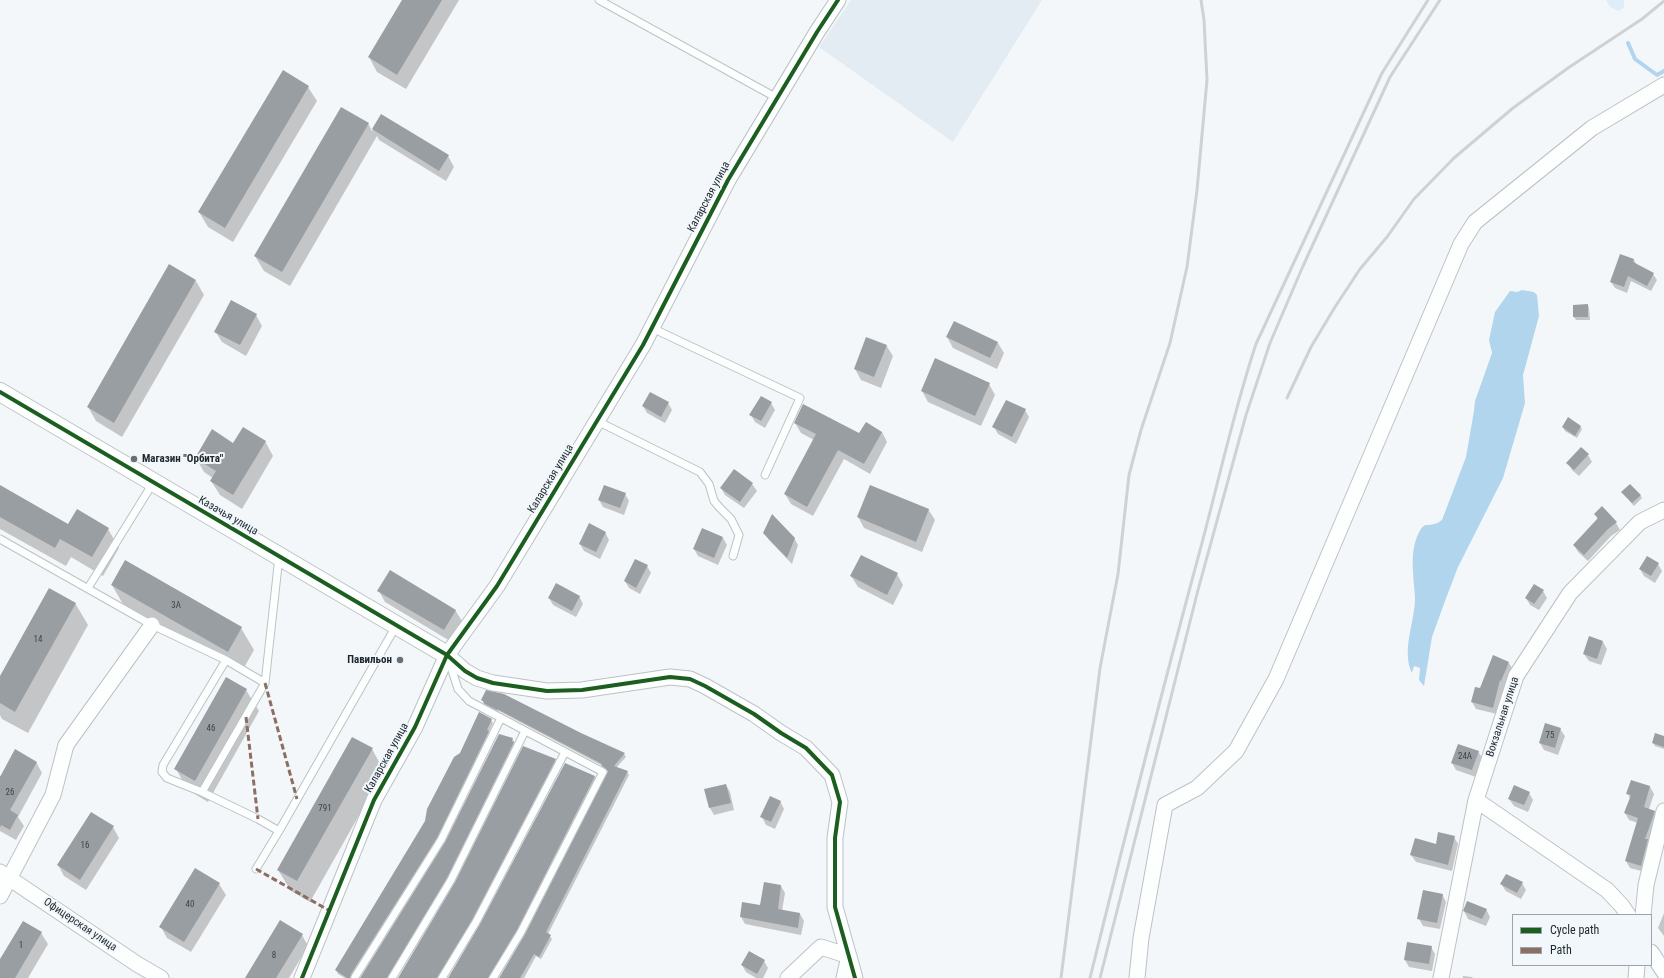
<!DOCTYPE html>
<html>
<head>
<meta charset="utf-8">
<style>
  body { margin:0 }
  #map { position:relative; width:1664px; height:978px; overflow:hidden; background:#f4f7f9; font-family:"Roboto Condensed",sans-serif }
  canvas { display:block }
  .legend { position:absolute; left:1512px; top:914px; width:140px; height:52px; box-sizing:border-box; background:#f2f7fb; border:1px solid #9ca4a9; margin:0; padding:5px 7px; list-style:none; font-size:12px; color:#1c272e }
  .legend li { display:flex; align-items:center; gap:8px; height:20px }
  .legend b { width:20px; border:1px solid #9ca4a9 }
</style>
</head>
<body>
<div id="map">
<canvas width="1664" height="978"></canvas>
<ul class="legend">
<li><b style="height:5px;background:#1b5e20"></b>Cycle path</li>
<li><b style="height:5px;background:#8d6e63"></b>Path</li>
</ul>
</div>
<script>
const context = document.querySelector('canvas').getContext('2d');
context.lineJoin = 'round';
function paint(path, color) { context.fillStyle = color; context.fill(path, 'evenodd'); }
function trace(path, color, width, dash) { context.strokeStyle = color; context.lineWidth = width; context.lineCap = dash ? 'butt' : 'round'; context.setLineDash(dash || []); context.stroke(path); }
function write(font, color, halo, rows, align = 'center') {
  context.font = font + ' "Roboto Condensed",sans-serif'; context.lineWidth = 4; context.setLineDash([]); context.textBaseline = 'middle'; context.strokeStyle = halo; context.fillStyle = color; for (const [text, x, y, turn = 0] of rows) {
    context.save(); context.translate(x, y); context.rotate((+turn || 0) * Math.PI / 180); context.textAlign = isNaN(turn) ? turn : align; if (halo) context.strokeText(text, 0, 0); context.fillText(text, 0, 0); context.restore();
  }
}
const built = new Path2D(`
  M851,0h191l-89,142 -134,-95z`);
const green = new Path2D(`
  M1606,0h18v8l-6,3 -8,-4z`);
const water = new Path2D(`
  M1522,290l12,2 3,3 2,21 -16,59 2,28 -22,75 -45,89 -13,34 -13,36 -8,49 -5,-6 1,-12 -6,-2 -2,7c-11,-23 3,-51 3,-75 -1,-22 -7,-49 6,-69 3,-6 8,-3 13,-5 3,0 6,-3 8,-4l24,-63 8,-46 1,-10 17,-48 -3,-13 6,-28 15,-21 7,1z`);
const shadow = new Path2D(`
  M403,0h56l-53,89 -29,-17 -8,-15z
  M308,87l9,14 -84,141 -25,-15 -9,-15z
  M382,115l66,41 6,11 -8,14 -67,-41 -2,-4 -87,150 -26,-15 -9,-15 113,-133 4,8z
  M1621,256l13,4 3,5 16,9 4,6 -6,11 -20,-10 -4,12 -12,-5 -4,-6z
  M196,281l8,14 -82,142 -26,-16 -8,-14z
  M1588,305l1,3 1,12h-14l-2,-3z
  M256,315l6,11 -16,30 -24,-14 -7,-11z
  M947,337l51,6 6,10 -7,16 -44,-21z
  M886,345l7,11 -12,32 -20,-8 -6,-11z
  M989,384l6,11 -14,31 -53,-24 -6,-11z
  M668,403l4,7 -7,13 -18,-10 -4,-7z
  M771,403l4,7 -10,18 -10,-6 -4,-7z
  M1025,410l4,7 -13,27 -18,-10 -4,-7z
  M795,423l65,12 22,-3 5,10 -17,32 -26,-15 -31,57 -22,-12 -6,-10 29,-54 -13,-7z
  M1580,426l2,3 -5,9 -12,-7 -2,-4z
  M265,441l8,15 -31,53 -22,-14 -9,-14 2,-3 -9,-6 -8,-14 38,-14z
  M1588,455l4,7 -13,14 -7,-6 -4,-7z
  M752,484l5,7 -13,17 -19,-13 -4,-7z
  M0,486l69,39 39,4 11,19 -16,28 -32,-19 -5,9 -66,-37z
  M871,486l57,23 7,11 -13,32 -58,-24 -6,-11z
  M1622,492l18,3 2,3 -8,8z
  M625,494l4,7 -5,14 -21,-8 -4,-7z
  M1595,514l21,9 4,7 -9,6 -23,25 -10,-9 -4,-7 24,-25z
  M605,532l4,8 -9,19 -16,-8 -4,-7z
  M764,533l30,5 4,7 -6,19 -23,-24z
  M723,538l4,7 -9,20 -20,-9 -4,-7z
  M1658,564l4,7 -7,12 -11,-7 -4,-7z
  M647,566l4,7 -11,21 -11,-6 -4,-7z
  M897,574l6,11 -10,20 -35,-18 -7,-11z
  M112,585l129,43 13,22 -13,23 -117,-67z
  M379,591l76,19 7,11 -12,20 -65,-39z
  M1543,591l4,7 -8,12 -9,-5 -4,-7z
  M579,596l4,8 -7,13 -23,-12 -4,-7z
  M75,603l13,22 -60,108 -26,-14 -2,-4v-36z
  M1603,642l4,7 -6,16 -12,-4 -5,-7z
  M1509,663l4,7 -8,18 -1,-1 -7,27 -21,-5 -4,-7 8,-13z
  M246,690l13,21 -51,91 -20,-12 -12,-21z
  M482,700l99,34 43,20 2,3 -10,11 11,4 2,3 -81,159 4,5 -11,20 -5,-3 -12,22h-24l26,-43 82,-163 -5,-6 -104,-55 -1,2 -12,-7z
  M491,720l2,3 -4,9 1,3 -52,106 -86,137h-7l-7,-4 -2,-4 90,-149 34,-67z
  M1560,729l5,7 -7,19 -14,-5 -4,-7z
  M1664,737v12l-9,-3 -2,-3z
  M513,739l2,7 -67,135 -58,97h-29z
  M372,749l12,22 -74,131 -19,-11 -13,-21z
  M1478,751l4,7 -6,19 -20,-7 -4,-7z
  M555,760l2,3 -84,160 -33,55h-41z
  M36,762l6,11 -24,44 6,9 -8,14 -16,-9v-55z
  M565,765l30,12 1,3 -78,153 -27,45h-42l32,-53z
  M1632,781l18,6 4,7 -5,15 5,3 4,7 -13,53 -15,-4 -4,-7 12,-38 -9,-3 -4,-7 5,-14 -2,-5z
  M726,785l4,7 4,18 -20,5 -4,-7 -4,-18z
  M1529,793l4,7 -5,12 -14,-6 -5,-7z
  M780,801l4,8 -9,20 -9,-4 -4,-8z
  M113,827l6,11 -33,52 -22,-14 -6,-11z
  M1454,837l4,7 -6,27 -36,-9 -5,-7z
  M1522,883l4,7 -5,9 -15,-8 -5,-7z
  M219,884l7,11 -35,57 -24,-14 -6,-11z
  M781,886l4,7 -3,18 18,3 4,7 -3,14 -56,-11 -4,-7 19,-11z
  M1442,894l4,8 -6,27 -17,-3 -4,-7z
  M1486,909l4,8 -4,9 -18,-7 -4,-8z
  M1664,913v23l-6,-8z
  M23,922l18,11 7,11 -20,34h-28v-17z
  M302,935l6,11 -19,32h-43z
  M1431,947l4,7 -3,17 -23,-4 -4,-7z
  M764,961l4,7 -5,10h-7l-10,-6 -4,-7z
  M1463,976l9,1 1,1h-10z`);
const stream = new Path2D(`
  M1628,43l7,16 22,16 7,-4`);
const building = new Path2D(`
  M402,0h40l-45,75 -29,-18z
  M283,70l26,16 -84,142 -27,-16z
  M341,107l28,16 -87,149 -28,-16z
  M381,114l68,41 -10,16 -67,-42z
  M1620,254l14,5 -1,3 21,11 -7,13 -19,-10 -4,11 -14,-5z
  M169,264l27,16 -82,143 -27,-16z
  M231,300l26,14 -17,31 -26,-13z
  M1588,304v13h-15v-12z
  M954,321l44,21 -8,16 -44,-21z
  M866,337l21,8 -13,32 -20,-8z
  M935,358l55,25 -15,33 -54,-25z
  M650,392l19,10 -8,15 -19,-11z
  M761,396l11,6 -11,19 -12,-6z
  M1006,400l20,9 -14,28 -20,-10z
  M803,404l56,29 7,-11 16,10 -18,32 -26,-14 -31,57 -23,-13 32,-60 -22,-11z
  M1568,417l13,9 -6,10 -13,-9z
  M243,427l23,14 -33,54 -23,-14 6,-10 -21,-13 17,-29 21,14z
  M1581,447l8,7 -15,16 -8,-7z
  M734,469l19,14 -13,19 -20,-14z
  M1630,484l11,11 -9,8 -11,-11z
  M0,485l68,39 9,-15 32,19 -17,29 -32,-18 -5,9 -55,-31z
  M604,485l22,8 -6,15 -22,-8z
  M870,485l59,24 -13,33 -59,-25z
  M1602,506l15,16 -9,7 -24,26 -11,-10 25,-27 -4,-4z
  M772,514l23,24 -8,20 -24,-25z
  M589,523l17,9 -10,20 -17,-8z
  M702,528l21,9 -9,21 -21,-9z
  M861,555l37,18 -11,22 -37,-19z
  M1647,556l12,7 -8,13 -12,-7z
  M635,559l13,6 -12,23 -12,-7z
  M125,560l117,67 -14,25 -117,-67z
  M390,570l66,40 -12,20 -67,-39z
  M556,583l24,13 -8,15 -24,-13z
  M1534,584l10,6 -10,14 -9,-6z
  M49,588l27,15 -61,109 -15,-9v-27z
  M1589,636l14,5 -6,18 -14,-5z
  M1493,655l16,7 -8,19 -1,-1 -7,28 -22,-6 4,-15 5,1z
  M226,677l21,12 -52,92 -21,-12z
  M486,690l18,4 77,39 44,20 -11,13 14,5 -82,161 5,3 -12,22 -5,-3 -14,24h-21l26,-44 83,-163 -7,-6 1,-1 -105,-55v1l-14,-7 1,-1 -3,-2z
  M479,712l13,7 -5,11 2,1 -52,107 -86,136 -1,4h-3l-12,-8 90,-149 2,-12 27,-52 6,-4z
  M1545,723l16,5 -6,20 -16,-5z
  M1655,733l9,3v11l-12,-4z
  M499,734l14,4 -1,3 2,1 -67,136 -60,100h-27l85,-136z
  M352,737l21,11 -76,133 -20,-11z
  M1458,744l21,7 -7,19 -21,-7z
  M523,746l33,13 -84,161 -35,58h-39l57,-96z
  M15,749l22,13 -27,48 8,5 -8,15 -9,-5 -1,3v-51z
  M565,763l30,13 -78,154 -29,48h-40l32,-54z
  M1631,780l19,6 -6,21 11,4 -10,28h3l-7,27 -16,-5 13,-43 -14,-5 7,-18 -5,-1z
  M726,784l5,19 -22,5 -5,-19z
  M1514,785l16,7 -6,13 -16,-6z
  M770,796l11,5 -10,21 -11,-5z
  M91,812l23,14 -34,54 -23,-15z
  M1438,832l17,4 -7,29 -38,-10 5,-17 21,6z
  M195,868l25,15 -36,59 -25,-15z
  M1506,874l17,8 -6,11 -17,-9z
  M764,882l17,3 -3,24 22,4 -2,15 -58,-11 2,-15 18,3z
  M1423,890l20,4 -6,29 -20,-4z
  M1467,901l20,8 -5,10 -19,-8z
  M280,920l23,14 -27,44h-31z
  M23,921l19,11 -27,46h-15v-19z
  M1407,942l25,4 -3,18 -25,-4z
  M749,951l16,9 -8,14 -16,-9z`);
const service = new Path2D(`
  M599,0l178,98
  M652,328l148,70 -35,77
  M597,421l103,51 9,12 5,17 6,7 11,11 8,16 -6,21
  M0,539l152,86 74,35
  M88,588l65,-105
  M449,661l9,28 11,12 134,71 -82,160 -28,46
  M265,683l-39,-23 -63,105 -1,7 5,6 35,14 56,27 21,12
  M202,792l63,-109 14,-126
  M256,869l23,-38 117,-205
  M355,977l86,-137 60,-122
  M392,978l59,-98 74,-149
  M442,978l34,-56 89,-170`);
const minor = new Path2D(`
  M447,655l18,16 12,7 16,5 54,8 35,-1 88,-13 20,2 15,7 49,28 27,19 25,15 26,27 8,27 -5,36v69l20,71
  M1476,800l131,90 15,16 6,9
  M0,872l137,92 24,14
  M0,896l53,-101 13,-50 86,-120
  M1643,915l3,-30 18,-74
  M1651,952l13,20
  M302,978l72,-178 41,-73 32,-72 50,-69 146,-241 85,-165 89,-148 21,-32
  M788,978l33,-31 28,9 -5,22
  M1137,978l4,-40 24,-133 32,-17 39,-37 40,-72 185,-435 14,-22 117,-94 72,-43
  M1441,978l35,-178 40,-124 54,-83 70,-71 24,-12
  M1636,978l1,-13`);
const tertiary = new Path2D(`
  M0,392l447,263`);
const rail = new Path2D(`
  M1287,398l24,-51 24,-40 25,-38 27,-32 27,-38 40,-41 59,-50 55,-40 74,-49 22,-18
  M1061,978l39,-310 18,-94 11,-99 12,-45 29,-87 17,-76 10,-77 10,-110 -3,-60 -3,-20
  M1090,978c35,-142 71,-283 109,-424 19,-70 34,-141 57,-210l126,-271 46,-73
  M1100,978l98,-388 48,-175 24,-72 33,-77 87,-189 50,-77`);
const quiet = new Path2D(`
  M265,683l32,116
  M246,717l12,102
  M256,869l74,42`);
const cycleway = new Path2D(`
  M0,392l447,263 18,16 12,7 16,5 54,8 35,-1 88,-13 20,2 15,7 49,28 27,19 25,15 26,27 8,27 -5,36v69l20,71
  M302,978l72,-178 41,-73 32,-72 50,-69 146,-241 85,-165 89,-148 21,-32`);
const markers = [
  [134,459,4,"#687075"],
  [400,660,4,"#687075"]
];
const numberNames = [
  ["3А",176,606],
  ["14",38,640],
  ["46",211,729],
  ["75",1550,736],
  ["24А",1465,757],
  ["26",10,793],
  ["791",325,809],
  ["16",85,846],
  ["40",190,905],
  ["1",21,946],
  ["8",274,956]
];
const streetNames = [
  ["Каларская улица",709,197,-62],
  ["Каларская улица",551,479,-59],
  ["Казачья улица",228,516,30],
  ["Вокзальная улица",1503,717,-72],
  ["Каларская улица",387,758,-61],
  ["Офицерская улица",80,925,34]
];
const poiNames = [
  ["Магазин \"Орбита\"",142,459],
  ["Павильон",392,660,"right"]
];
paint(built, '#e3ecf3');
paint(green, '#ddeef9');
paint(water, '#b1d5ed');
paint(shadow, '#0003');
trace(stream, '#b1d5ed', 4);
paint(building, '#989ea2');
trace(service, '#bbc2c6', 9);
trace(minor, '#bbc2c6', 17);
trace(tertiary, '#bbc2c6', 20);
trace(service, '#fdfefe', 7);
trace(minor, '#fdfefe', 15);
trace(tertiary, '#fdfefe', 18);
trace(rail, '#cfd1d2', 3);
trace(quiet, '#8d6e63', 3, [6, 3]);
trace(cycleway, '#1b5e20', 4);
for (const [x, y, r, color] of markers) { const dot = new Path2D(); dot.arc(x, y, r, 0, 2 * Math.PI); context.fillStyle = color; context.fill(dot); trace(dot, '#f2f7fb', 1.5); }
write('9px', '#3b454b', null, numberNames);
write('11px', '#1c272e', '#f2f7fb', streetNames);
write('bold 11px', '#1c272e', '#f2f7fb', poiNames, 'left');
</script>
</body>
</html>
